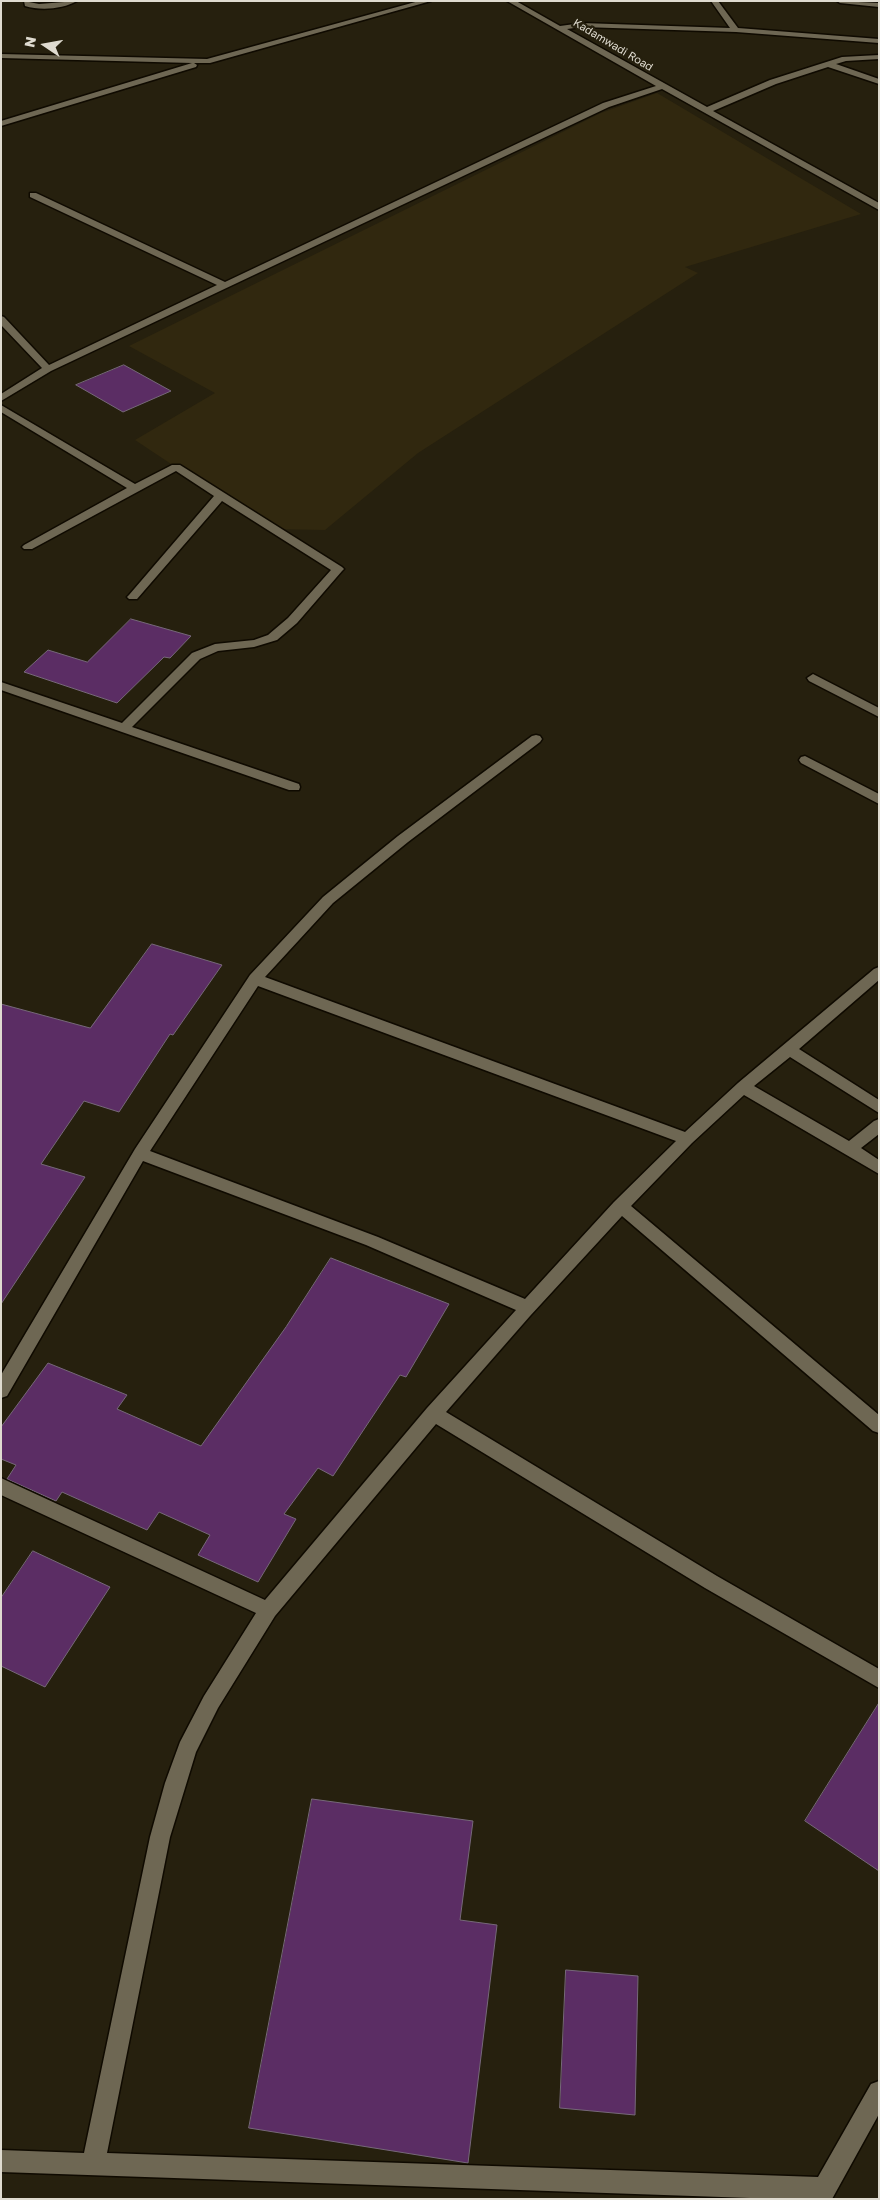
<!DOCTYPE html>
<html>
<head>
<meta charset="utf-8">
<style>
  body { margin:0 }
  #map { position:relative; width:880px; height:2200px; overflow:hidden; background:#26200e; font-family:"Golos Text",sans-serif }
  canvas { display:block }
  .frame { position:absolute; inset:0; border:2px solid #dfdbd0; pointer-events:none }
  .north { position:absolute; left:20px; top:20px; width:50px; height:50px; -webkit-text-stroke:4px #26200e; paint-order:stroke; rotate:282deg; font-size:14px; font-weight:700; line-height:20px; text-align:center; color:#dfdbd0 }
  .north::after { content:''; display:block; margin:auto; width:18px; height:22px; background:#dfdbd0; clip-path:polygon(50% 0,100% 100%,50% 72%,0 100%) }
</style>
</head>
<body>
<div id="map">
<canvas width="880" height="2200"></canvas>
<div class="frame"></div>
<div class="north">N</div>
</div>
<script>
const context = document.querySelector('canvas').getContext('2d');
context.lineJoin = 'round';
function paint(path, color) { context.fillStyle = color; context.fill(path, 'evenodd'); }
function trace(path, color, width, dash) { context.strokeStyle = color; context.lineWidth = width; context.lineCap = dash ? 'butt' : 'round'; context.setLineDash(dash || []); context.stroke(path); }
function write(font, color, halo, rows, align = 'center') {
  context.font = font + ' "Golos Text",sans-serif'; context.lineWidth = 4.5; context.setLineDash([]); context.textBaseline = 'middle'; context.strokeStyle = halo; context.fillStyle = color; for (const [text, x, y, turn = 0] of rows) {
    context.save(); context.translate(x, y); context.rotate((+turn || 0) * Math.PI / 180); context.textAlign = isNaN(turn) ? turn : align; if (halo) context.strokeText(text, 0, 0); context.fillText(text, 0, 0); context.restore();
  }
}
const built = new Path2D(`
  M657,93l204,121 -176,53 13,6 -280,180 -93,77 -56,-1 -134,-89 80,-47 -86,-47 472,-233z`);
const building = new Path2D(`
  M124,365l47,26 -48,21 -47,-27z
  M131,619l60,17 -21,22 -6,-1 -47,46 -93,-31 24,-22 39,12z
  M152,944l70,21 -49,70 -3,-1 -51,78 -35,-11 -43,63 44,13 -84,127v-300l89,24z
  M331,1258l118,46 -43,73 -6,-2 -67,101 -15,-8 -34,46 12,5 -38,63 -60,-27 12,-20 -51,-23 -12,18 -85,-38 -6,9 -49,-22 9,-14 -15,-6v-32l47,-64 79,32 -10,14 84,37 85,-119z
  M33,1551l77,36 -65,100 -44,-21v-68z
  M879,1703v168l-74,-50z
  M312,1799l161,22 -13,99 37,5 -29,238 -219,-35z
  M566,1970l72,6 -3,139 -75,-7z`);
const minor = new Path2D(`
  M24,1l15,3 38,-3c-14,8 -36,10 -52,5z
  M419,1h12l-221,62h-16l3,2 -1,2 -195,59v-5l191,-58 -191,-5v-4l206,5z
  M507,1h9l44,25 22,-3 148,5 -19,-27h7l20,27 141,11v4l-143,-11 -154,-5 -15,2 140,78 63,-27 72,-23 37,-2v4l-33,2 -10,3 43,15v5l-51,-17 -52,17 -63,27 166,92v7l-217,-121 -53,18 -558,264 -50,30v-7l41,-26 -41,-43v-9l3,1 45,48 168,-80 -187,-88v-4h6l189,89 378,-179 53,-17z
  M837,1l42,2v4l-39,-4z
  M1,405l134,79 37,-19h8l162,102 2,2 -2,2 -45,52 -20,17 -23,7 -36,4 -18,8 -68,68 167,57 1,3 -1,3h-10l-288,-100v-8l121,41 70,-70 23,-9 39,-4 14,-5 20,-17 43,-48 -109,-69 -85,98h-8l-2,-2 2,-2 85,-99 -38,-25 -144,78h-8l-2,-2 2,-2 103,-57 -126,-76z
  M813,674l66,34v9l-70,-36 -2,-3z
  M536,735l4,1 2,3 -2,3 -132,100 -75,61 -68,74 420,155 53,-49 136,-114 5,-2v13l-80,69 80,51v13l-89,-56 -36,29 95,55 25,-20 5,-2v15l-18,14 18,12v14l-135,-79 -52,48 -61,63 248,209v18l-6,-2 -251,-215 -92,100 -84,96 271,164 162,93v19l-174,-100 -269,-164 -161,192 -57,92 -22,44 -26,85 -63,316 711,24 53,-93 8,-3v33l-47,85h-53l-778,-27v-22l83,3 66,-316 15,-54 15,-41 24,-46 52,-83 -255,-118v-17l264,122 162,-192 89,-98 -150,-65 -223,-84 -136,235 -6,2v-23l134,-226 115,-174 73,-78 75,-61 134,-100zM258,986l418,155 -62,61 -89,97 -147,-62 -228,-86z
  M805,756l74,38v10l-78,-41 -2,-3 2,-3z`);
const farStreetnames = [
  ["Kadamwadi Road",613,45,31]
];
paint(built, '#31280f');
paint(building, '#5b2d64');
trace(building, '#766879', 1);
trace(minor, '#0f0a00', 3);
paint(minor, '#6e6753');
write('11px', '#dfdbd0', '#26200e', farStreetnames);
</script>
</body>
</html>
